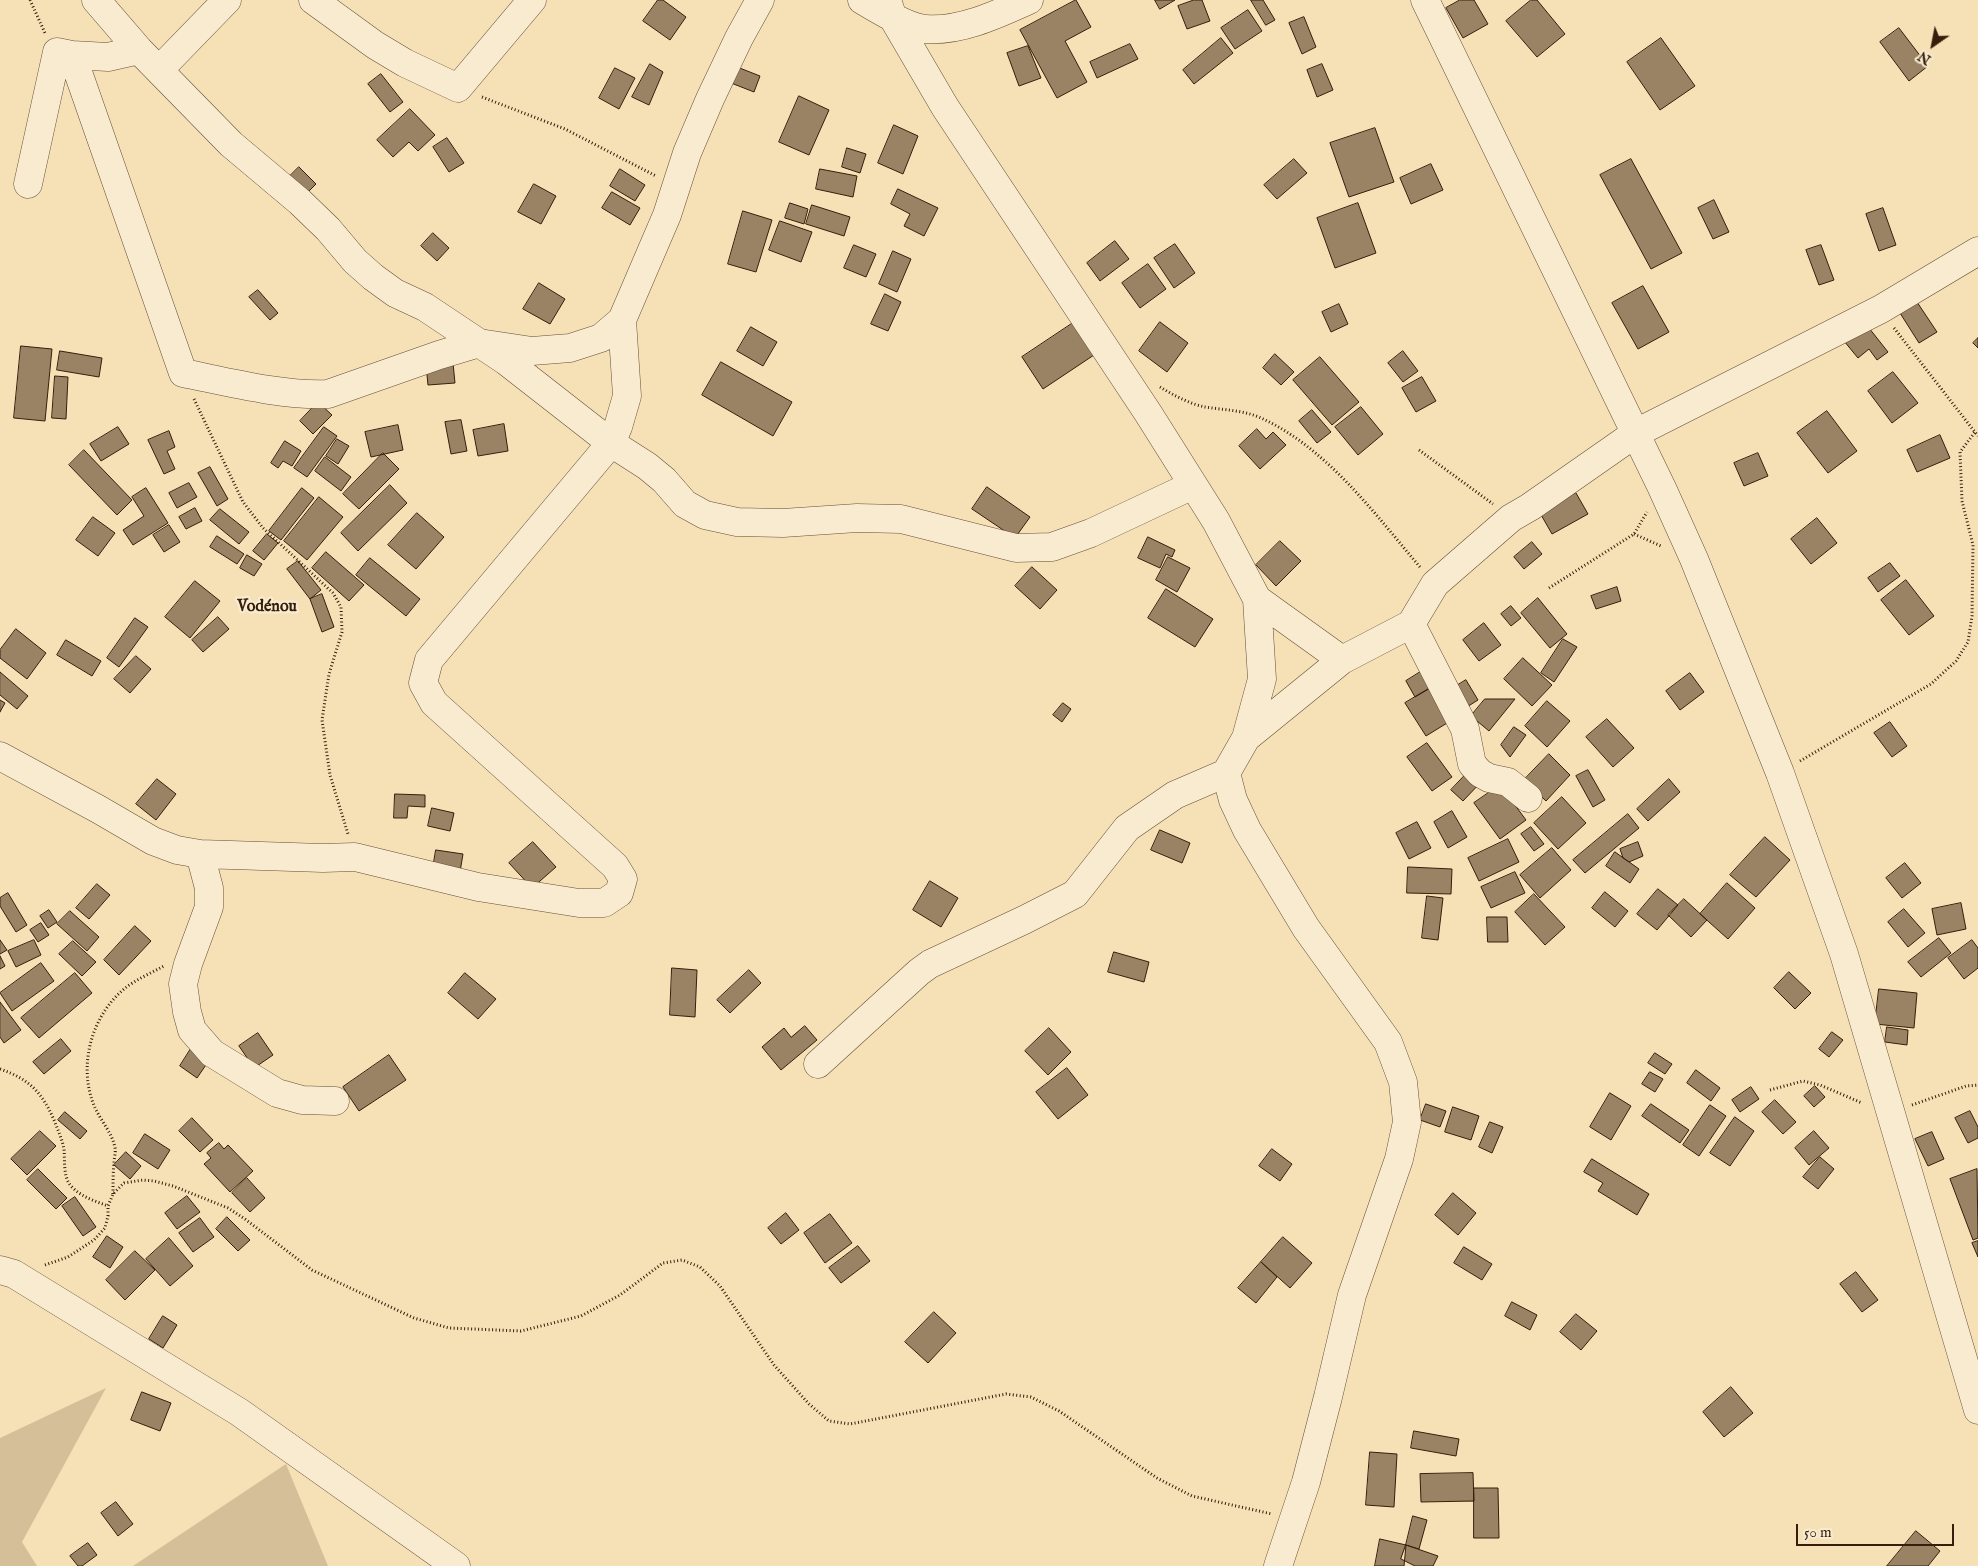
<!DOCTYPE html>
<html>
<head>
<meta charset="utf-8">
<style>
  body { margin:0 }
  #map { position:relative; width:1978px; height:1566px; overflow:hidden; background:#f6e0b6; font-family:"IM FELL English",serif }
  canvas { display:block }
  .north { position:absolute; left:1908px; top:20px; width:50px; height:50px; -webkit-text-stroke:4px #f9ebd0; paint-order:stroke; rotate:213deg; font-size:14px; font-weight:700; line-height:20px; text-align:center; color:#351e0b }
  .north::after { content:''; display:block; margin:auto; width:18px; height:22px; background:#351e0b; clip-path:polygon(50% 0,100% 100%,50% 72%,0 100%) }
  .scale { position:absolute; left:1796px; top:1524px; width:158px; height:22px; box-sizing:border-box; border:2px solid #351e0b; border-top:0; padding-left:6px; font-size:15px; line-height:18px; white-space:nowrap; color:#351e0b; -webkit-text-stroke:4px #f9ebd0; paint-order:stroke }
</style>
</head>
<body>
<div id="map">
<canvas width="1978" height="1566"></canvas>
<div class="north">N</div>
<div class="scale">50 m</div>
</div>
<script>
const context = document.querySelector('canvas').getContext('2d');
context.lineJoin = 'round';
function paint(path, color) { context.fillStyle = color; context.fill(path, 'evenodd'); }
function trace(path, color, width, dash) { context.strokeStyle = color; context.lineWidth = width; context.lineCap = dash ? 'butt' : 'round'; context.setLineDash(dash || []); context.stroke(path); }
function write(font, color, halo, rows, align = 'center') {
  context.font = font + ' "IM FELL English",serif'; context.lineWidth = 4.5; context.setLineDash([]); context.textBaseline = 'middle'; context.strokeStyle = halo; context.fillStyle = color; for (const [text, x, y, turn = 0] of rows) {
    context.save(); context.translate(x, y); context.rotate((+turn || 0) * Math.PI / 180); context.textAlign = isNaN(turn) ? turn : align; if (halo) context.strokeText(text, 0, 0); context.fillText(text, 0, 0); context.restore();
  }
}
const green = new Path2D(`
  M106,1388l-84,154 15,24h-37v-128z
  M286,1464l42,102h-195z`);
const building = new Path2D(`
  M658,0h5l23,17 -16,23 -27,-19z
  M1076,0l15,27 -26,14 22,41 -30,16 -37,-68z
  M1155,0h20l-15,9z
  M1194,0h8l8,21 -23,8 -9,-23z
  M1251,0h12l12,20 -9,5z
  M1460,0h14l14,24 -25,14 -17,-30z
  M1531,0h6l28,34 -28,23 -31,-36z
  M1248,10l14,21 -27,18 -14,-21z
  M1304,17l12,30 -14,7 -13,-31z
  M1899,28l29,38 -19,15 -29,-39z
  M1221,38l12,15 -39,31 -11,-14z
  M1661,38l34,48 -35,24 -33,-48z
  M1130,44l8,15 -41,19 -7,-16z
  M1028,46l13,32 -22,8 -12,-33z
  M650,64l13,8 -14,33 -17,-8z
  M1322,64l11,26 -16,7 -10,-27z
  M732,65l28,11 -6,16 -28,-11z
  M615,68l20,10 -16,31 -20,-11z
  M381,74l22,28 -13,10 -22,-28z
  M799,96l30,14 -20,45 -30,-13z
  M410,109l25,26 -17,16 -9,-9 -16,15 -16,-17z
  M894,125l24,11 -15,38 -25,-11z
  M1375,128l19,54 -45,15 -19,-54z
  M447,138l17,25 -15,9 -16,-25z
  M847,148l19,6 -6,19 -18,-6z
  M1294,159l13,14 -30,26 -13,-14z
  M1631,159l51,94 -31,16 -51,-94z
  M1431,164l12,26 -32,14 -11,-26z
  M299,167l17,17 -11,11 -17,-17z
  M620,169l25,16 -10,16 -25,-15z
  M820,169l37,7 -4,21 -37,-8z
  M534,184l22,12 -15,28 -23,-12z
  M898,189l40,19 -14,28 -20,-10 6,-12 -19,-10z
  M612,192l28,16 -10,17 -28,-17z
  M1714,200l15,32 -16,7 -15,-31z
  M790,203l18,6 -4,15 -19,-6z
  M1358,203l18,50 -41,15 -18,-50z
  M812,205l38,12 -6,19 -38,-12z
  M1883,208l13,37 -17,6 -13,-37z
  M743,211l29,9 -16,52 -28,-8z
  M780,221l32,11 -11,30 -32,-12z
  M433,233l16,15 -12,13 -16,-15z
  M1115,241l14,18 -29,22 -13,-18z
  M1175,244l20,29 -21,15 -20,-30z
  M854,245l22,9 -10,23 -22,-9z
  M1821,245l13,35 -15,5 -13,-35z
  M893,251l18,8 -14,33 -18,-8z
  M1148,264l18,25 -26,19 -18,-25z
  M539,283l26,16 -15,25 -27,-15z
  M1643,286l26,46 -31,17 -26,-46z
  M258,290l20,23 -8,7 -21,-23z
  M885,294l16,8 -13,29 -17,-7z
  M1917,302l20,30 -18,11 -19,-30z
  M1339,304l9,20 -17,8 -9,-20z
  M1160,322l28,21 -21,29 -28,-21z
  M1073,323l21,32 -51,34 -21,-32z
  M751,327l26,15 -14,24 -26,-15z
  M1869,328l19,24 -11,8 -8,-11 -11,9 -14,-17z
  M1978,338v10l-5,-5z
  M21,346l31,3 -7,72 -31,-3z
  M60,351l42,7 -3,19 -42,-7z
  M1403,351l15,20 -15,11 -15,-19z
  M1275,354l19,18 -13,13 -18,-17z
  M1320,357l39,45 -27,23 -39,-45z
  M721,362l71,40 -19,34 -71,-41z
  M453,363l2,20 -27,2 -2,-20z
  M1893,372l25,31 -26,20 -24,-32z
  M55,376l13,1 -2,42 -14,-1z
  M1422,377l14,24 -20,11 -14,-24z
  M318,402l14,13 -19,19 -13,-13z
  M1361,407l22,27 -25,21 -23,-28z
  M1312,410l19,22 -14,11 -18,-22z
  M1827,411l30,40 -29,22 -31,-40z
  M461,420l6,31 -16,3 -6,-32z
  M504,424l4,27 -30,5 -5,-26z
  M398,425l5,25 -32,7 -6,-25z
  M118,427l11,17 -28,17 -11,-17z
  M324,427l13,9 -30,41 -13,-9z
  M1257,429l9,10 7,-7 13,13 -26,24 -21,-23z
  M169,431l6,16 -8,4 8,18 -11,5 -16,-34z
  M1940,435l10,23 -33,14 -10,-22z
  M337,439l12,7 -11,18 -12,-8z
  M285,441l16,10 -9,15 -9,-5 -5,7 -7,-5z
  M84,450l48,50 -15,15 -48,-50z
  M383,453l16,16 -40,40 -16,-15z
  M1758,453l10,23 -24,10 -10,-23z
  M325,457l26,20 -10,14 -26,-20z
  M210,467l18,32 -11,7 -19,-33z
  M189,483l8,14 -20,11 -8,-15z
  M390,485l17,18 -49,48 -17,-18z
  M987,487l43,30 -15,21 -43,-29z
  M146,488l22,35 -35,22 -10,-15 21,-14 -12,-19z
  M302,488l12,10 -33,42 -12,-9z
  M1576,493l12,21 -36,20 -12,-21z
  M319,497l24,20 -36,43 -23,-19z
  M195,508l7,13 -16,8 -7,-12z
  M220,509l29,23 -10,12 -29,-24z
  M417,513l27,24 -28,32 -28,-24z
  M93,517l22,16 -17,23 -22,-16z
  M1817,518l20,25 -26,21 -20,-25z
  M169,525l11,17 -16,10 -11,-17z
  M267,534l11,9 -14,17 -11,-9z
  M217,536l27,18 -7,10 -27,-17z
  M1148,537l27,13 -3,7 -6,-3 -6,14 -22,-10z
  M1280,541l21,20 -25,25 -20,-21z
  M1532,542l10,12 -18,15 -10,-12z
  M326,552l38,33 -15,16 -37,-33z
  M247,555l15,9 -8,12 -14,-8z
  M1168,557l22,11 -13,24 -21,-12z
  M370,558l50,41 -14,17 -50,-41z
  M298,561l23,29 -11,9 -23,-30z
  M1890,563l10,13 -22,16 -10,-14z
  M1032,567l25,23 -17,19 -25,-23z
  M1906,580l28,36 -25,19 -28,-35z
  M195,581l25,20 -30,37 -25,-21z
  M1617,587l4,14 -25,8 -5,-13z
  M1166,589l47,30 -18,28 -47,-29z
  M322,594l12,33 -12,5 -12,-33z
  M1538,598l29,36 -17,14 -29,-35z
  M1511,606l10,12 -10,8 -10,-12z
  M218,617l11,12 -26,23 -11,-12z
  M135,618l13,9 -29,40 -12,-9z
  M1484,623l17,22 -22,16 -16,-21z
  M16,629l30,24 -19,26 -27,-21v-8z
  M1563,639l14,8 -23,35 -13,-9z
  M66,640l35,21 -9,15 -35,-21z
  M136,656l15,13 -21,24 -16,-14z
  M1523,658l29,27 -20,21 -28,-27z
  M1422,671l10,16 -17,10 -9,-16z
  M0,672l28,24 -11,13 -17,-14z
  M1690,673l14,19 -24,18 -14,-19z
  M1466,680l12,20 -16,10 -12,-20z
  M1432,687l20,33 -26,16 -21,-33z
  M1485,699h30l-26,32 -18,-15z
  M0,700l5,3 -5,9z
  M1547,701l23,20 -23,26 -22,-21z
  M1063,703l8,6 -9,13 -9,-7z
  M1607,719l27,29 -21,19 -27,-30z
  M1890,722l17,24 -15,11 -18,-24z
  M1514,727l12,8 -16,22 -9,-12z
  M1427,743l25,34 -20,14 -25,-34z
  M1549,754l21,21 -24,26 -22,-21z
  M1470,770l12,11 -19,20 -12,-11z
  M1588,770l17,30 -12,7 -17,-31z
  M157,779l19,15 -20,26 -20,-16z
  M1669,779l11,13 -32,29 -11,-12z
  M1500,785l26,35 -26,19 -26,-36z
  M395,794l30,1v12l-17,-1 -1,12h-13z
  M1562,797l24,26 -28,26 -24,-26z
  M432,808l22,5 -4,18 -22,-5z
  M1452,811l15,26 -19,11 -14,-26z
  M1628,814l11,14 -54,45 -12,-13z
  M1417,822l14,26 -22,11 -13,-26z
  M1531,827l13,17 -10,7 -13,-17z
  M1160,830l30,13 -8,20 -31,-13z
  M1765,837l25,23 -34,37 -26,-22z
  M1508,839l11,23 -40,19 -11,-23z
  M533,842l23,25 -24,21 -23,-25z
  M1638,842l5,14 -14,6 -6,-4 -3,-9z
  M1552,848l19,22 -31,28 -20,-23z
  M436,850l27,4 -3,18 -27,-4z
  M1615,852l24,17 -9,14 -24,-17z
  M1905,863l16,20 -19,15 -16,-20z
  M1408,867l44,2 -1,25 -44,-1z
  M1515,872l10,21 -34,15 -10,-21z
  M930,881l28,17 -17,29 -28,-17z
  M1727,883l28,25 -27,31 -28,-25z
  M97,884l13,11 -21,24 -13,-11z
  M1658,889l20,16 -21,25 -20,-16z
  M1605,892l23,19 -13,16 -23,-19z
  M8,893l19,32 -11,7 -16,-26v-8z
  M1534,894l31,33 -20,18 -30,-33z
  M1427,896l16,2 -5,42 -16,-2z
  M1684,899l23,21 -16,17 -23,-22z
  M1961,903l5,26 -29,6 -5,-26z
  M1904,909l21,24 -17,14 -20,-25z
  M49,910l8,12 -9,6 -8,-12z
  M70,911l29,26 -12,14 -30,-27z
  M1487,917h20l1,25h-20z
  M41,923l8,12 -11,7 -8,-12z
  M135,926l16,15 -32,34 -15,-15z
  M1939,938l12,15 -30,24 -13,-15z
  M0,940l7,10 -7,4z
  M34,940l7,15 -25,12 -8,-16z
  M1972,940l6,8v20l-14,11 -16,-21z
  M73,941l23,21 -14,14 -23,-22z
  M1114,952l35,10 -5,20 -36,-10z
  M0,956l5,10 -5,3z
  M41,963l13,18 -42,30 -12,-18z
  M672,968l25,2 -2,47 -25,-2z
  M749,970l12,13 -31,30 -13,-13z
  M1789,972l22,21 -16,16 -21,-21z
  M75,973l17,20 -53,45 -18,-20z
  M465,973l31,26 -18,20 -30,-26z
  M1879,989l38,4 -3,35 -39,-4z
  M0,1002l21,28 -17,13 -4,-6z
  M805,1026l12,14 -36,30 -19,-23 22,-19 7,9z
  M1887,1027l21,3 -1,15 -22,-3z
  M1049,1028l22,24 -23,23 -23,-24z
  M1832,1032l11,8 -14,17 -10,-8z
  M258,1033l15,22 -19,13 -15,-22z
  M61,1039l10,12 -27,23 -11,-12z
  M192,1047l18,12 -13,19 -17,-12z
  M1655,1053l17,11 -7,10 -17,-11z
  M389,1055l17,25 -47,31 -16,-24z
  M1067,1068l21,27 -30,24 -22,-27z
  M1696,1070l24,18 -9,13 -24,-18z
  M1650,1072l13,7 -8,13 -13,-8z
  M1815,1086l10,11 -11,10 -10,-11z
  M1751,1087l8,12 -19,13 -8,-12z
  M1610,1093l21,13 -20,34 -21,-13z
  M1775,1100l21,22 -13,12 -21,-22z
  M1426,1104l20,7 -6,16 -20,-7z
  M1651,1104l38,26 -9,13 -38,-27z
  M1710,1105l16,11 -27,40 -16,-11z
  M1453,1107l26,9 -8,24 -26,-8z
  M1970,1111l8,16v11l-10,5 -13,-25z
  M65,1112l22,19 -7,8 -22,-19z
  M1735,1117l19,14 -24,35 -20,-13z
  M192,1118l21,22 -13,12 -21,-21z
  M1490,1122l13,5 -11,26 -13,-6z
  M40,1131l16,15 -29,29 -16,-16z
  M1814,1131l15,17 -20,17 -14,-17z
  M1932,1132l12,27 -16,7 -13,-27z
  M145,1134l25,16 -12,19 -25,-16z
  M219,1143l5,6 4,-4 25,26 -23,21 -26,-28 7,-6 -4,-5z
  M1272,1149l20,15 -12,17 -21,-15z
  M126,1152l15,14 -11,13 -16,-14z
  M1820,1157l14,12 -16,20 -15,-12z
  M1592,1159l57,35 -12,21 -39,-24 5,-8 -19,-11z
  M38,1169l29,29 -11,11 -29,-29z
  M1977,1169l1,69 -5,2 -23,-61z
  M247,1178l18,20 -15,14 -18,-19z
  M1453,1193l23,20 -18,22 -23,-20z
  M187,1196l13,16 -23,17 -12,-16z
  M75,1197l21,30 -13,9 -21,-30z
  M786,1213l13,17 -18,14 -13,-16z
  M830,1214l22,29 -27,20 -21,-30z
  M227,1217l23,23 -12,11 -22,-22z
  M200,1218l14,19 -21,15 -14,-19z
  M107,1236l16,11 -13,21 -17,-11z
  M1283,1237l29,26 -22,25 -29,-26z
  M169,1238l24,28 -23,20 -24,-27z
  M1978,1241v16l-6,-14z
  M858,1246l12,15 -29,22 -12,-15z
  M1464,1247l28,17 -10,16 -28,-17z
  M135,1251l20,19 -30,30 -19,-20z
  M1261,1262l16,15 -21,26 -18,-15z
  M1856,1272l22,28 -16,12 -22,-28z
  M1512,1302l25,13 -7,15 -25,-14z
  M934,1312l22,21 -28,30 -23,-21z
  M1576,1314l21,17 -16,19 -21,-18z
  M163,1316l14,9 -14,23 -14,-9z
  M1731,1387l22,26 -29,24 -21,-25z
  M142,1392l29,11 -11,28 -29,-11z
  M1414,1431l45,8 -3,17 -45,-8z
  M1370,1452l27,2 -3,53 -28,-2z
  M1473,1473l1,28 -53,1 -1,-28z
  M1474,1488h24l1,50h-25z
  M116,1502l17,22 -15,12 -17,-23z
  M1413,1516l14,4 -8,29 -13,-4z
  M1916,1531l24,20 -12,15h-41z
  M1380,1539l26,6 -2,21h-29z
  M88,1543l9,12 -15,11h-4l-8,-10z
  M1406,1545l32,11 -5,10h-18l-14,-7z`);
const path = new Path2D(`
  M30,0l15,33
  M482,97l83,32 91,47
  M1894,328l84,108
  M1160,387c13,8 30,17 45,20 19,3 38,3 56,11 66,30 113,95 159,149
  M194,399l49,103 20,26 70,65 8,14 1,25 -13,42 -7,46 8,55 18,59
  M1419,450l74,54
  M1634,534l27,12
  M1549,588l85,-54 13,-22
  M1800,761l131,-77 25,-23 12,-19 4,-26 1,-71 -11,-44 -2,-49 15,-20
  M0,1069c29,10 42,23 54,51 4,10 8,19 10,29 1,12 -1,28 7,37 10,11 24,15 37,20
  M1770,1090l33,-9 17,4 42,18
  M1912,1105l54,-19 12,-1
  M113,1194c0,-10 0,-21 1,-31 0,-5 2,-10 1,-15 -3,-17 -18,-31 -23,-48 -13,-39 1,-85 32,-111 11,-9 27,-16 40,-23
  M45,1265l23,-8 26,-17 11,-12 3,-12v-10l5,-12 11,-11 19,-3 11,1 19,5 55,22 17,11 67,51 102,48 35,10 72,3 60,-15 39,-21 43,-32 19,-3 18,7 20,19 54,79 35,39 20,17 21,3 156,-30 25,3 28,14 98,67 35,18 80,18`);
const minor = new Path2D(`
  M96,0l43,50 92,94 69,58 28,27 27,32 18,16 22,16 30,14 81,54 105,82 36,23 17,14 21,24 20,11 32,7 46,1 74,-5 44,1 115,29 36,-1 39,-14 102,-48
  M313,0l62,45 30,18 53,25 74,-88
  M862,0c17,10 44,27 63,29 35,3 73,-15 104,-29
  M887,0l6,18 52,89 203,306 68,108 41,78 5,80 -16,59
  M1425,0l237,488 32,71 86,214 64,181 134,456
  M72,55l36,2 31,-7
  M159,70l68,-70
  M28,184l29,-132 15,3 111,318c45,9 99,23 145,21l111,-39 40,-12 53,8 38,-3 31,-10 21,-18 45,-105 20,-62 23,-54 29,-61 21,-38
  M1257,599l85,61
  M1411,624l54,105 7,35 8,9 9,5 19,4 20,16
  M0,756l98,53 55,32 24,9 23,4 123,4 32,-1 123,30 101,16h25l15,-10 4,-14 -8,-13 -181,-163 -11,-20 6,-23 182,-217 7,-16 9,-31 -5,-76
  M200,854l9,34v19l-21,57 -5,20 4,28 5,18 20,23 65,40 25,7 33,1
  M818,1064l101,-92 11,-8 94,-44 51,-26 52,-66 48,-33 51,-22
  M0,1270l14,4 225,138 217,154
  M1278,1566l28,-84 22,-85 24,-102 47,-136 8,-37 -4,-40 -15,-40 -82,-114 -59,-98 -14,-30 -7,-27 20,-35 96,-78 69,-36 24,-40 76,-66 19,-11 106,-74 245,-124 97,-58`);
const quarterNames = [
  ["Vodénou",267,608]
];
paint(green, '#d5bf99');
paint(building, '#998364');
trace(building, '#351e0b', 1);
trace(minor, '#654e36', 29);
trace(path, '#351e0b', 3, [1, 2.5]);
trace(minor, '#f9ebd0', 28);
write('bold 16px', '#351e0b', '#f9ebd0', quarterNames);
</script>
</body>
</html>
